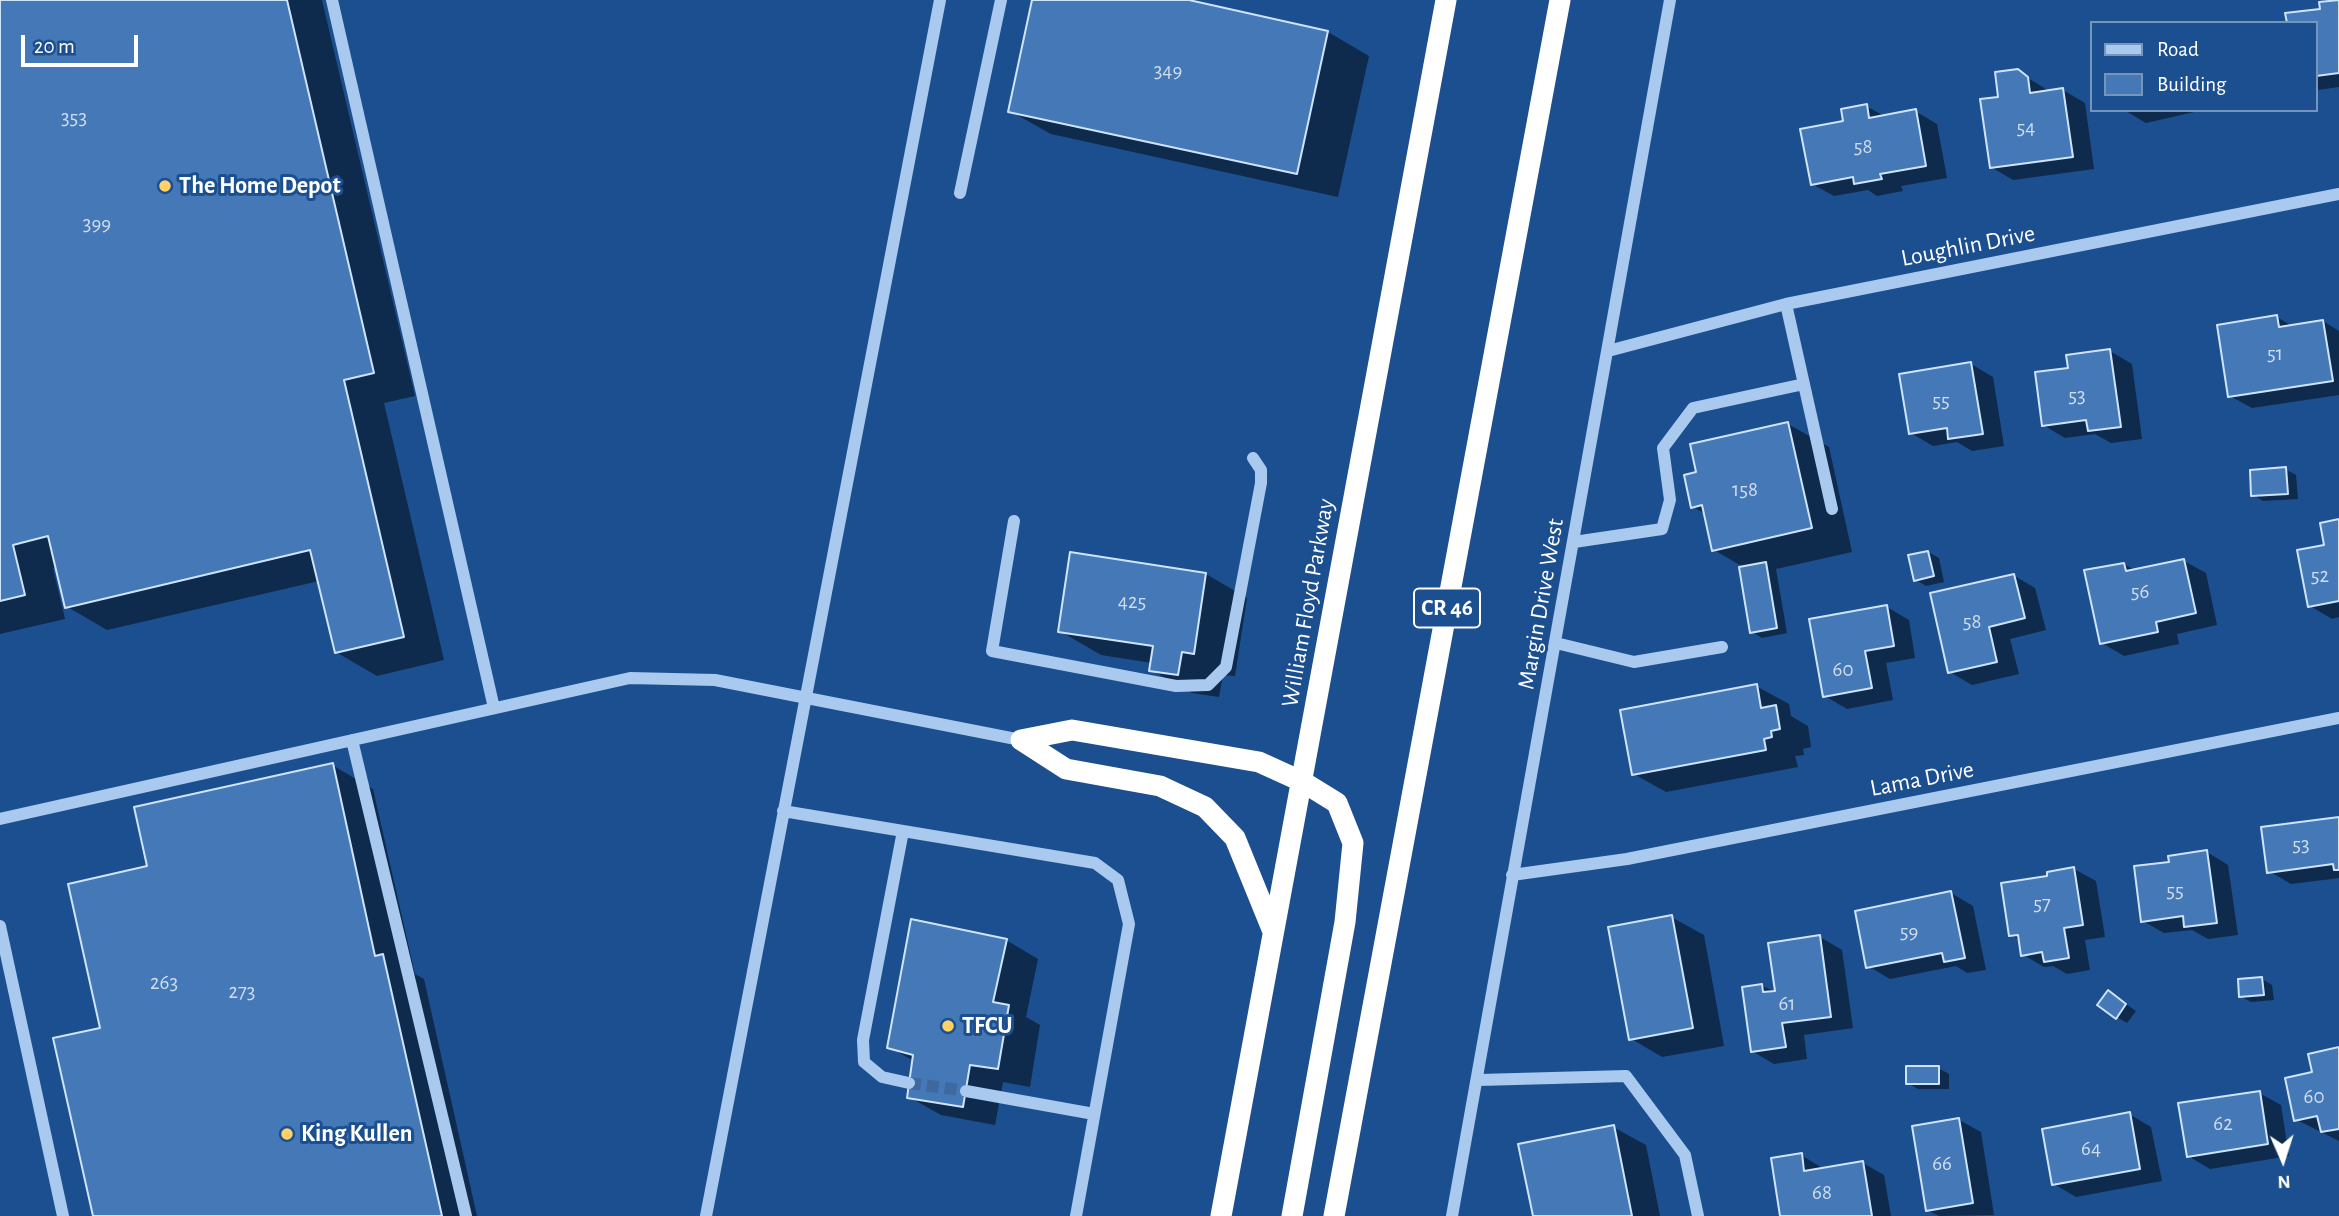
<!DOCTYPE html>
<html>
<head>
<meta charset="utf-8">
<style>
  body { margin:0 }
  #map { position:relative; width:2339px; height:1216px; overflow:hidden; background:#1b4f8f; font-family:"Alegreya Sans",sans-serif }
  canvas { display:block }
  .legend { position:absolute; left:2090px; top:21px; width:228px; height:91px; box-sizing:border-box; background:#1b4f8f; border:2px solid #7695bc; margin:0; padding:9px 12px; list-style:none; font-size:21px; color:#fff }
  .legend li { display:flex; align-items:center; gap:14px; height:35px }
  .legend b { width:35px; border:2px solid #7695bc }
  .north { position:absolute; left:2248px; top:1125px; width:70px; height:70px; -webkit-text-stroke:5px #1b4f8f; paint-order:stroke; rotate:177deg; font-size:19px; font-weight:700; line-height:28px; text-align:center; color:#fff }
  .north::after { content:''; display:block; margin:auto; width:24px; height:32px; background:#fff; clip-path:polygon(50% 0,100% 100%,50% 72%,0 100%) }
  .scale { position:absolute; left:21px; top:35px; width:117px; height:32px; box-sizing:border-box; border:4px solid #fff; border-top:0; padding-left:9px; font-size:21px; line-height:24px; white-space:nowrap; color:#fff; -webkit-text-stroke:5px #1b4f8f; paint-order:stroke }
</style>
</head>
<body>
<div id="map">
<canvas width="2339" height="1216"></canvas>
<ul class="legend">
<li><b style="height:9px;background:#a9c9ee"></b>Road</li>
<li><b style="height:19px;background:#4478b7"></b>Building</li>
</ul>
<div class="north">N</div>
<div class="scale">20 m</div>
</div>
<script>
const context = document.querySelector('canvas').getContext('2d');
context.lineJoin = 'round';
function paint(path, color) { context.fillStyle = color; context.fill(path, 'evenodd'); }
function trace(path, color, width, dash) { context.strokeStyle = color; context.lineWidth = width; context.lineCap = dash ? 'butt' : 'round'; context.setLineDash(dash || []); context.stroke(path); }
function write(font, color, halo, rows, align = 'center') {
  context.font = font + ' "Alegreya Sans",sans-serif'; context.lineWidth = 6; context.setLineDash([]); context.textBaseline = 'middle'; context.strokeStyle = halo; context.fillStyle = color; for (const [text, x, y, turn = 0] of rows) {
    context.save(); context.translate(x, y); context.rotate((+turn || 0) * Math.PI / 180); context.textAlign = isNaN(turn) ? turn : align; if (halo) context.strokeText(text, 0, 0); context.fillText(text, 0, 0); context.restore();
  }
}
const shadow = new Path2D(`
  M0,0h322l93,396 -31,7 60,257 -67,16 -41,-24 -17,-71 -212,49 -41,-24 -9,-39 -4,1 12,51 -65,15z
  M1034,0h146l148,32 41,24 -31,141 -287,-63 -41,-23z
  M2339,1v86l-21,3 -2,-67 6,-13z
  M2017,71l32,20 14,-1 22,13 9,66 -81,11 -22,-13 9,-68z
  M1866,106l20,11 29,-6 22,13 10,54 -46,8 2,5 -26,5 -9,-6 -34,6 -22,-12 33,-62z
  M2124,110h79l-57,13z
  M2277,317l15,9 31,-5 16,10v64l-87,13 -22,-12z
  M2110,351l22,13 10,75 -31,4 -16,-9 -30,4 -22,-13 27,-56z
  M1971,364l22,13 11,69 -32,5 -15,-9 -24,4 -22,-13z
  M1788,424l41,23 23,105 -76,17 11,64 -25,5 -11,-7 -6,-63 -31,-18 -8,-36 -13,-7 5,-33z
  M2285,469l11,6 2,24 -35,2 -10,-6z
  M2339,521v96l-7,2 -22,-13z
  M1928,552l11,6 5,24 -18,4 -10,-6z
  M1072,554l134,20 41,24 -12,78 -12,-1 -4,22 -27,-4 -41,-23 1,-7 -51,-8 -41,-24z
  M2184,561l22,12 11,52 -40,9 2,10 -55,12 -22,-13 22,-79 12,7z
  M2013,575l22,13 11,42 -36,9 9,35 -47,11 -22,-13z
  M1887,607l22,13 6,38 -29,5 7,37 -46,9 -22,-13z
  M1756,686l33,18 2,12 17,10 3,21 -8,2 1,6 -9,1 3,11 -132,25 -32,-18z
  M332,765l41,24 42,185 9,5 53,237h-382l7,-187 47,-161z
  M2339,818v60l-48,6 -22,-13z
  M2207,852l21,13 10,70 -30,4 -16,-9 -28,3 -21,-12z
  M2074,869l22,12 9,56 -20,3 5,30 -23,4 -14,-8 -9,1 -22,-13 -2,-14 -9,-5 38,-58z
  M1951,893l22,13 13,64 -19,3 -11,-7 -66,13 -22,-13z
  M1671,917l33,18 20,111 -62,11 -32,-19z
  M1820,937l22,13 11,78 -49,7 3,24 -33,5 -22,-13 10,-65 15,6z
  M1006,940l32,19 -12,58 14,8 -10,62 -27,-5 -8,43 -54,-10 -32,-18 5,-36 -25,-14z
  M2262,979l10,6 2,15 -23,2 -11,-6z
  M2119,999l17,12 -9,12 -10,-6z
  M2339,1049v92l-44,-22 19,-46z
  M1938,1068l11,6v15h-31l-10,-6z
  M2259,1093l22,12 8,51 -79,13 -22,-13z
  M2129,1114l22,13 11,54 -86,16 -22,-13z
  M1959,1120l22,12 13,83 -55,1 -12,-6z
  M1613,1127l33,18 14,71h-126z
  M1801,1155l23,14 39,-6 21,12 7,41h-109z`);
const building = new Path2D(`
  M0,0h287l87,373 -30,7 60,257 -69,16 -25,-103 -245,58 -17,-72 -35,9 12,50 -25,6z
  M1032,0h157l139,31 -31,143 -289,-62z
  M2339,0v73l-23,3v-53h-29l-2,-10 35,-4 -1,-7z
  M2018,69l10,8 2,16 33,-5 10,69 -83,11 -10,-69 18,-2 -3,-25z
  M1867,104l2,14 47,-9 10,57 -46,8 2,5 -28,5 -1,-7 -42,8 -11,-56 43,-8 -2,-12z
  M2277,315l2,12 44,-7 10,61 -105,16 -11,-72z
  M2110,349l11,78 -33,4 -2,-11 -44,6 -7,-54 33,-4 -2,-13z
  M1971,362l12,72 -35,5 -1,-11 -38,6 -10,-60z
  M1788,422l24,106 -100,23 -10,-46 -11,3 -7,-33 12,-3 -6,-28z
  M2286,467l2,27 -37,2 -1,-26z
  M2339,519v82l-31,6 -11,-57 27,-5 -4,-22z
  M1928,551l6,25 -20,5 -6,-26z
  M1070,552l136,21 -12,81 -12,-2 -4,23 -29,-4 4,-25 -95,-14z
  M2184,559l12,54 -40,9 2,10 -58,12 -16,-74 40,-7 2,8z
  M1766,562l11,66 -27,5 -11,-66z
  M2014,574l11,44 -36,9 8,35 -49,11 -18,-80z
  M1887,605l7,41 -29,5 7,37 -49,9 -14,-78z
  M1757,684l4,24 15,-3 4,24 -9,2 1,6 -8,2 2,11 -134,25 -12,-65z
  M333,763l42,193 8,-2 59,262h-349l-40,-178 47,-10 -32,-144 79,-18 -13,-59z
  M2339,817v53h-5l-1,-6 -66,9 -6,-46z
  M2207,850l10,73 -33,4 -1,-11 -42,6 -7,-56 35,-4 -1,-6z
  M2074,867l9,58 -19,3 5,30 -25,4 -2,-10 -21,4 -3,-21 -9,1 -8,-53 46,-7v-4z
  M1951,891l14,67 -21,4 -2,-9 -76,15 -11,-57z
  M1672,915l21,113 -64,12 -21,-113z
  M911,919l96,20 -14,63 16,3 -11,64 -28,-4 -7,42 -56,-9 6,-43 -26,-7z
  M1820,935l11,82 -49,6 4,24 -35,5 -9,-65 20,-3 1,8 12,-1 -7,-48z
  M2262,977l2,18 -25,2 -1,-18z
  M2108,990l18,14 -10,15 -19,-14z
  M2339,1047v82l-18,3 -4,-16 -23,5 -9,-43 27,-6 -4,-18z
  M1906,1066h33v18h-33z
  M2260,1091l8,53 -81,13 -9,-54z
  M2130,1112l10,57 -88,16 -10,-56z
  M1959,1118l14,85 -47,8 -14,-85z
  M1614,1125l18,91h-99l-15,-72z
  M1802,1153l2,18 59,-10 9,55h-92l-9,-58z`);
const minorTunnel = new Path2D(`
  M909,1083l57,8`);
const minor = new Path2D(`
  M332,0l162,708
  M960,193l41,-193
  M1786,304l46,205
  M1608,351l178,-47 553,-110
  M1014,521l-22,130 184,35 32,-1 18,-18 35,-184v-13l-8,-12
  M1574,542l88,-13 8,-29 -7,-52 30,-40 111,-24
  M1556,643l78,19 88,-15
  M352,740l114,476
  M783,811l312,52 23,17 11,44 -53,292
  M0,819l630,-141 85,2 306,60
  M903,831l-40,209 1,22 18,15 27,6
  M1512,875l115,-16 712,-141
  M0,926l63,290
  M1479,1080l147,-4 59,79 13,61
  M966,1091l128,23
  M706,1216l234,-1216
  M1452,1216l218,-1216`);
const highway = new Path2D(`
  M1021,740l51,-10 187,32 44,20 34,21 16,40 -8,79 -53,294
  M1021,740l45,29 94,17 45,21 30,31 37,91
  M1221,1216l225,-1216
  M1334,1216l226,-1216`);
const markers = [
  [165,186,7,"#ffd166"],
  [948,1026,7,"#ffd166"],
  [287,1134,7,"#ffd166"]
];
const numberNames = [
  ["349",1168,71],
  ["353",74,118],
  ["54",2026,128],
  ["58",1863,147],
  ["399",97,224],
  ["51",2275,354],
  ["53",2077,396],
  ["55",1941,401],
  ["158",1745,490],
  ["52",2320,576],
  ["56",2140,592],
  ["425",1132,602],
  ["58",1972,622],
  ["60",1843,670],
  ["53",2301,845],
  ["55",2175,891],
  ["57",2042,904],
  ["59",1909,932],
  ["263",164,983],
  ["273",242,992],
  ["61",1787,1004],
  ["60",2314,1097],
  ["62",2223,1124],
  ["64",2091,1149],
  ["66",1942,1164],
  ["68",1822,1193]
];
const shields = [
  [1447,608,66]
];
const shieldNames = [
  ["CR 46",1447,608]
];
const poiNames = [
  ["The Home Depot",179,186],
  ["TFCU",962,1026],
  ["King Kullen",301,1134]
];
const streetNames = [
  ["Loughlin Drive",1968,246,-11],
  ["William Floyd Parkway",1308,603,-80],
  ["Margin Drive West",1541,604,-80],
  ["Lama Drive",1922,779,-11]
];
paint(shadow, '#0007');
paint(building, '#4478b7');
trace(building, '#cfe3fa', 2);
trace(minorTunnel, '#3d69a0', 12, [12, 6]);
trace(minor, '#a9c9ee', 12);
trace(highway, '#fff', 21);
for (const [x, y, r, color] of markers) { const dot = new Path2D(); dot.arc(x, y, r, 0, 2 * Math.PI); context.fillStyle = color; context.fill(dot); trace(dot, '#1b4f8f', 2.5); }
write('21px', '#d0dded', null, numberNames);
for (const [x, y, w] of shields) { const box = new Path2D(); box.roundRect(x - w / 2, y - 19.5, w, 39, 5); context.fillStyle = '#1b4f8f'; context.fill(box); trace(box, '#fff', 2); }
write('bold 23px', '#fff', null, shieldNames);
write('bold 24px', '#fff', '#1b4f8f', poiNames, 'left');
write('24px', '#fff', '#1b4f8f', streetNames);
</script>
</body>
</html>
